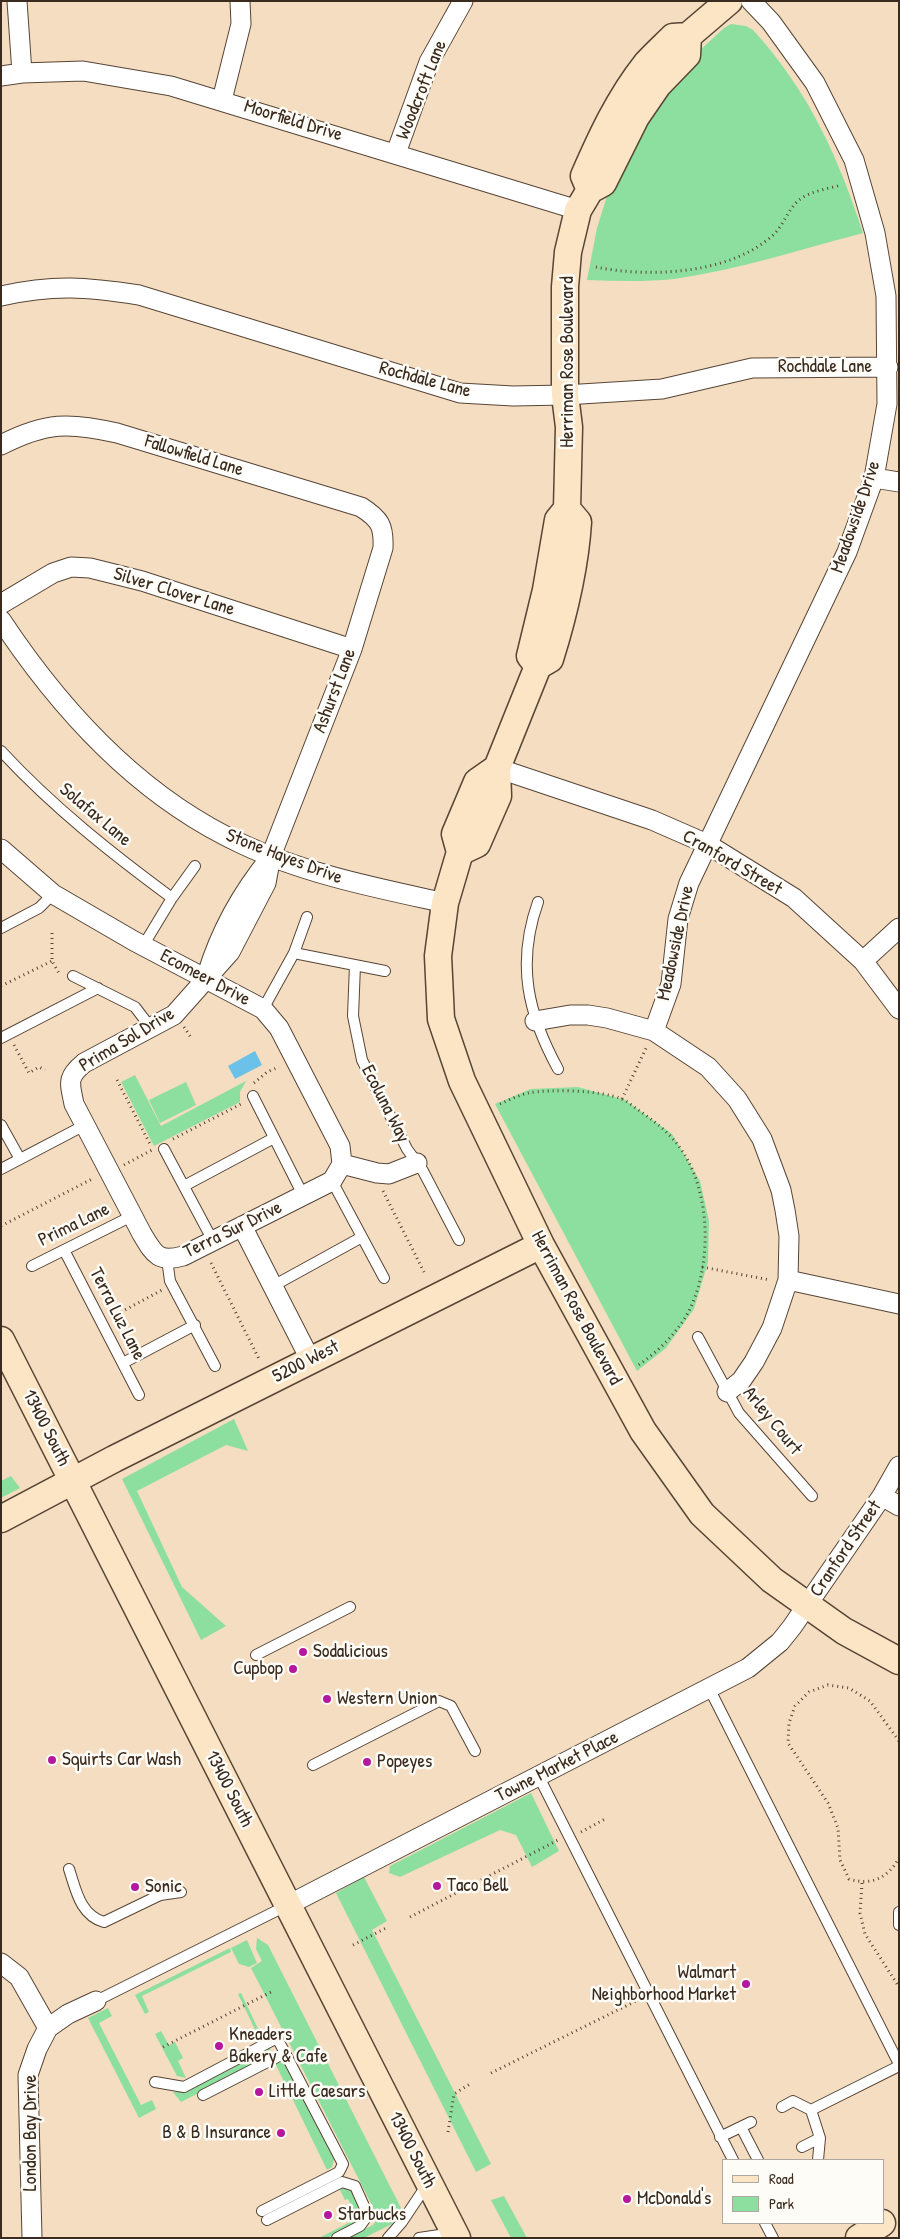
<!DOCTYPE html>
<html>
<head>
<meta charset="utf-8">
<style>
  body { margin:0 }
  #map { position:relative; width:900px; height:2239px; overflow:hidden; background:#f4ddc1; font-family:"Patrick Hand",sans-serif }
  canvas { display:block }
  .frame { position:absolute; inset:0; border:2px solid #3b2a1e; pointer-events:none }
  .legend { position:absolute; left:722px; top:2159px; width:162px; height:65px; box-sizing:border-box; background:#fdfcf7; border:1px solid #afa8a0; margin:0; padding:6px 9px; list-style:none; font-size:15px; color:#3b2a1e }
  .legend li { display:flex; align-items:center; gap:10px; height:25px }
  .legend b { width:25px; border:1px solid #afa8a0 }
</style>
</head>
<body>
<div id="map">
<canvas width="900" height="2239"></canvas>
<div class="frame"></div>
<ul class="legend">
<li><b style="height:6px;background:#fce5c4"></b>Road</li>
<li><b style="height:14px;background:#8ddf9f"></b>Park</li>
</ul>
</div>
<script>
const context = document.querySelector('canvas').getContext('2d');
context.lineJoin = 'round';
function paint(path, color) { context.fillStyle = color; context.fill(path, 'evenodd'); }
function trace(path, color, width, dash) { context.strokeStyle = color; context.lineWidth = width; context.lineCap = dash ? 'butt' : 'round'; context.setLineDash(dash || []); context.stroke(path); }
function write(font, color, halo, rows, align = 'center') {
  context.font = font + ' "Patrick Hand",sans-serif'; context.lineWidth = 5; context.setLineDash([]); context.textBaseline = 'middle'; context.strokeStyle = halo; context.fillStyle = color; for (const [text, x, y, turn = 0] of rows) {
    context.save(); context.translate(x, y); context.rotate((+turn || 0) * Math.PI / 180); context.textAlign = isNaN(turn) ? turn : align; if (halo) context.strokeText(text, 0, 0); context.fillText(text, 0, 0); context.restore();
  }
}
const green = new Path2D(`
  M731,24l15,2 7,4c55,60 85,126 110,203 -62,16 -125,37 -189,46 -29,3 -58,2 -87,1l10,-52 15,-48 22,-44 52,-73 38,-35z
  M135,1075l26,51 85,-45 -6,11v10l-86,44 -33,-64z
  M186,1082l10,23 -36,18 -11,-23z
  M578,1087l47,13 47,34 28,47 9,40 -1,41 -14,47 -28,39 -29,23 -142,-267 36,-15z
  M234,1419l14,32 -22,-6 -89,46 45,96 44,39 -25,14 -79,-161z
  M11,1476l9,12 -19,10v-17z
  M531,1793l28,58 -27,16 -16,-32 -16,-5 -100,47 -11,-4 1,-7z
  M364,1877l23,44 -15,9 119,234 -15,8 -140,-279z
  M257,1938l11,7 134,265 -4,11 -34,17h-16l25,-13 5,-8 -127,-249 11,-7 -6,-12z
  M247,1940l10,23 -8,4 -10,-3 -8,-16z
  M230,1948l1,4 -89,44 7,16 -4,2 -10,-19z
  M241,1993l20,42 -5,8 -2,-3 4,-4 -20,-42z
  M108,2008l4,8 -13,7 42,82 11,-5 4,9 -17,9 -51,-100z
  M161,2031l8,14 6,-3 8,16 -5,3 8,17 -9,-2 -22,-42z
  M270,2047l1,9 -90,46 -8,-10h11z
  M285,2062l50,93 -3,12 -5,3 -52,-107z
  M339,2188l11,1 8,8 4,15 -4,8 -10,-21 -3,1z
  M504,2196l23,42h-16l-20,-38z
  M354,2220l2,3 -29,15h-8z`);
const water = new Path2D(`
  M255,1051l7,14 -27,14 -7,-13z`);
const path = new Path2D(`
  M596,267c53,11 132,7 175,-30 12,-10 16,-26 27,-36 11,-10 30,-12 43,-16
  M52,933v28l8,14
  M1,986l51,-25
  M184,1027l8,12
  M14,1045l15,28 10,-6 6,3
  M117,1080l34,66
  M254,1083l13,-11 12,-5
  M622,1099l25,-53
  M500,1104c9,-4 19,-9 28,-11 24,-4 72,-3 94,6 7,3 13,9 19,13 18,12 34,26 45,45 25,43 25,110 3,154 -12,22 -31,41 -52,55
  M173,1139l70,-36
  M124,1165l28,-15
  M383,1191l41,81
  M1,1226l91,-47
  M211,1263l49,98
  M702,1267l68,13
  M112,1317l50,-27
  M899,1741l-29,-40 -21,-13 -21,-3 -19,7 -14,14 -6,17 -1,20 40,60 10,25 2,32 9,19c22,7 39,-1 50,-21
  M581,1832l24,-13
  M862,1883l-2,30 5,21 34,53
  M410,1917l148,-77
  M353,1945l35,-18
  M163,2047l108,-55
  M491,2073l147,-73
  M448,2132l6,-38 16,-10`);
const lane = new Path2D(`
  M1,751c52,56 110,102 171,147
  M538,902c-22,62 -10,112 20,167
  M1,928l38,-20 14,-14
  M143,946l29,-48 23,-32
  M294,953l91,18
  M355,965l-2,51 9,44 45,89 16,22 36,69
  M73,976l62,31 16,21
  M263,1009l31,-56 13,-36
  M1,1038l97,-50
  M253,1096l50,99
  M1,1125l19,34
  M164,1149l49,92
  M1,1169l84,-44
  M332,1181l52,97
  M184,1186l90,-48
  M64,1250l75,145
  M167,1259l3,22 45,85
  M32,1266l100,-50
  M273,1286l89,-49
  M698,1337l41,76 73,83
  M123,1363l72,-38
  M256,1655l94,-48
  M709,1688l190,376
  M313,1765l126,-64 12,5 24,45
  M539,1777l194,383
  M69,1869c7,21 11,46 35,53l56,-27 21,-3
  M899,1912v13
  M96,2001l192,-96
  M155,2082l29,5 93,-49 8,15
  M203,2095l82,-42 58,111 -4,8 -77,39
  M782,2107l11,-6 18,9 9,28 -2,22
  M811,2110l88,-44
  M741,2127l17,33
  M720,2137l31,-15
  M802,2147l18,-9
  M267,2220l75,-38 13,4 13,29 -8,11 -23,12
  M765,2223l8,15
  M388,2238l14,-16 26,-39
  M419,2238l34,-5`);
const street = new Path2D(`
  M17,1l5,72
  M1,76l21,-3 61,-2 88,15 407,124
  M222,100l19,-76 -1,-23
  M396,153l33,-91 34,-61
  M1,296c53,-12 86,-9 138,-1l321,98 53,3 52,-1 97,-6 90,-21 136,-1
  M1,445c45,-23 68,-23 116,-12l244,74c19,12 23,19 22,41l-31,101 -81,207 -5,27 -36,69 -56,63 -90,48c-18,15 -14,20 -10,41l68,130c12,20 16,29 41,22l149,-75 10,-17
  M874,478l25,4
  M1,604l52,-31 18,-6 19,1 52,13 210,68
  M1,620c61,92 139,177 241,224 63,30 135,44 203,59
  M497,768l155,52 55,24 87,54 69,63 36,48
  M1,849l52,45 81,47 129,68 16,19 61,118 2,18
  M863,961l36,-33
  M207,975c13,-43 36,-84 64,-118
  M535,1021l35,-6h18l19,3 47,13 54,36 29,32 25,40 19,51 4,20 4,26 -1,44 -16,48 -18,34 -13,19 -14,11
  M654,1031l17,-47 7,-65 11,-36 158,-331 27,-74 13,-74 -1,-108 -11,-63 -21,-73 -39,-77 -44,-61 -20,-21
  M342,1164l35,9 12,1 28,-11
  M242,1226l68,133
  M788,1280l111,24
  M882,1496l17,10
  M288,1905l460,-237 32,-26 12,-15 90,-131 17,-30
  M1,1963l18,14 29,51
  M32,2238l-4,-163 9,-26 11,-21 20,-14 28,-13`);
const secondary = new Path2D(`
  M590,190l-6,-14c17,-39 35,-78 62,-112 8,-9 18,-18 27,-27l15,-1 41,-35
  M538,666l-8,-10 16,-66 12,-70 9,-11 2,-82 -4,-32v-108l3,-35 10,-42 12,-20 13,-7 33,-66 22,-32 29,-30 1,-19
  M497,768l-20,14 -22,52 5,18 -15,51 -7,53 3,63 21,62 79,164 102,186 59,83 70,66 72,51 55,30
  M460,852l17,-8 21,-48 -1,-28 41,-102 12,-7c14,-45 25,-89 28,-137l-11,-13
  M1,1340l456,898
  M1,1519l113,-60 427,-214
  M859,2238l23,-15`);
const markers = [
  [303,1652,5,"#b5179e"],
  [293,1669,5,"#b5179e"],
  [327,1699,5,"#b5179e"],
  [52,1760,5,"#b5179e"],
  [367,1762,5,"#b5179e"],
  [437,1886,5,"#b5179e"],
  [135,1887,5,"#b5179e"],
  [746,1984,5,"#b5179e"],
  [219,2046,5,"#b5179e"],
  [259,2092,5,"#b5179e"],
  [281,2133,5,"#b5179e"],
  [627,2199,5,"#b5179e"],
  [328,2215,5,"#b5179e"]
];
const streetNames = [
  ["Woodcroft Lane",422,90,-68],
  ["Moorfield Drive",293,121,17],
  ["Herriman Rose Boulevard",568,362,-90],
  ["Rochdale Lane",825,367],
  ["Rochdale Lane",425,380,15],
  ["Fallowfield Lane",194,456,17],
  ["Meadowside Drive",856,517,-71],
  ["Silver Clover Lane",174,592,17],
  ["Ashurst Lane",335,691,-69],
  ["Solafax Lane",95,815,40],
  ["Stone Hayes Drive",284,857,21],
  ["Cranford Street",732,863,30],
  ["Meadowside Drive",676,943,-78],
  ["Ecomeer Drive",205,978,28],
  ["Prima Sol Drive",127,1040,-31],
  ["Ecoluna Way",385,1104,63],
  ["Prima Lane",74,1225,-26],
  ["Terra Sur Drive",233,1230,-26],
  ["Herriman Rose Boulevard",576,1308,62],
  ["Terra Luz Lane",117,1314,63],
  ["5200 West",306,1362,-27],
  ["Arley Court",772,1421,51],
  ["13400 South",46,1428,63],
  ["Cranford Street",846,1549,-56],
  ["Towne Market Place",557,1767,-27],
  ["13400 South",229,1789,63],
  ["London Bay Drive",31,2133,-90],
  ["13400 South",412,2150,63]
];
const poiNames = [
  ["Sodalicious",313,1652],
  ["Cupbop",283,1669,"right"],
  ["Western Union",337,1699],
  ["Squirts Car Wash",62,1760],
  ["Popeyes",377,1762],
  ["Taco Bell",447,1886],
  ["Sonic",145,1887],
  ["Walmart",736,1973,"right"],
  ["Neighborhood Market",736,1995,"right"],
  ["Kneaders",229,2035],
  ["Bakery & Cafe",229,2057],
  ["Little Caesars",269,2092],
  ["B & B Insurance",271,2133,"right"],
  ["McDonald's",637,2199],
  ["Starbucks",338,2215]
];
paint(green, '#8ddf9f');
paint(water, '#6bc1e8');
trace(lane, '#574536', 12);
trace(street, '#574536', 21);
trace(secondary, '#574536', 29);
trace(path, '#574536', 3, [1, 4]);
trace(lane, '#fff', 10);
trace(street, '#fff', 19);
trace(secondary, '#fce5c4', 26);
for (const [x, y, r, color] of markers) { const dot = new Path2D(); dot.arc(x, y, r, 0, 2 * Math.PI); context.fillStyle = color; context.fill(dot); trace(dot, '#fdfcf7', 2); }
write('19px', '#3b2a1e', '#fdfcf7', streetNames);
write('19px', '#3b2a1e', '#fdfcf7', poiNames, 'left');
</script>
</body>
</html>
